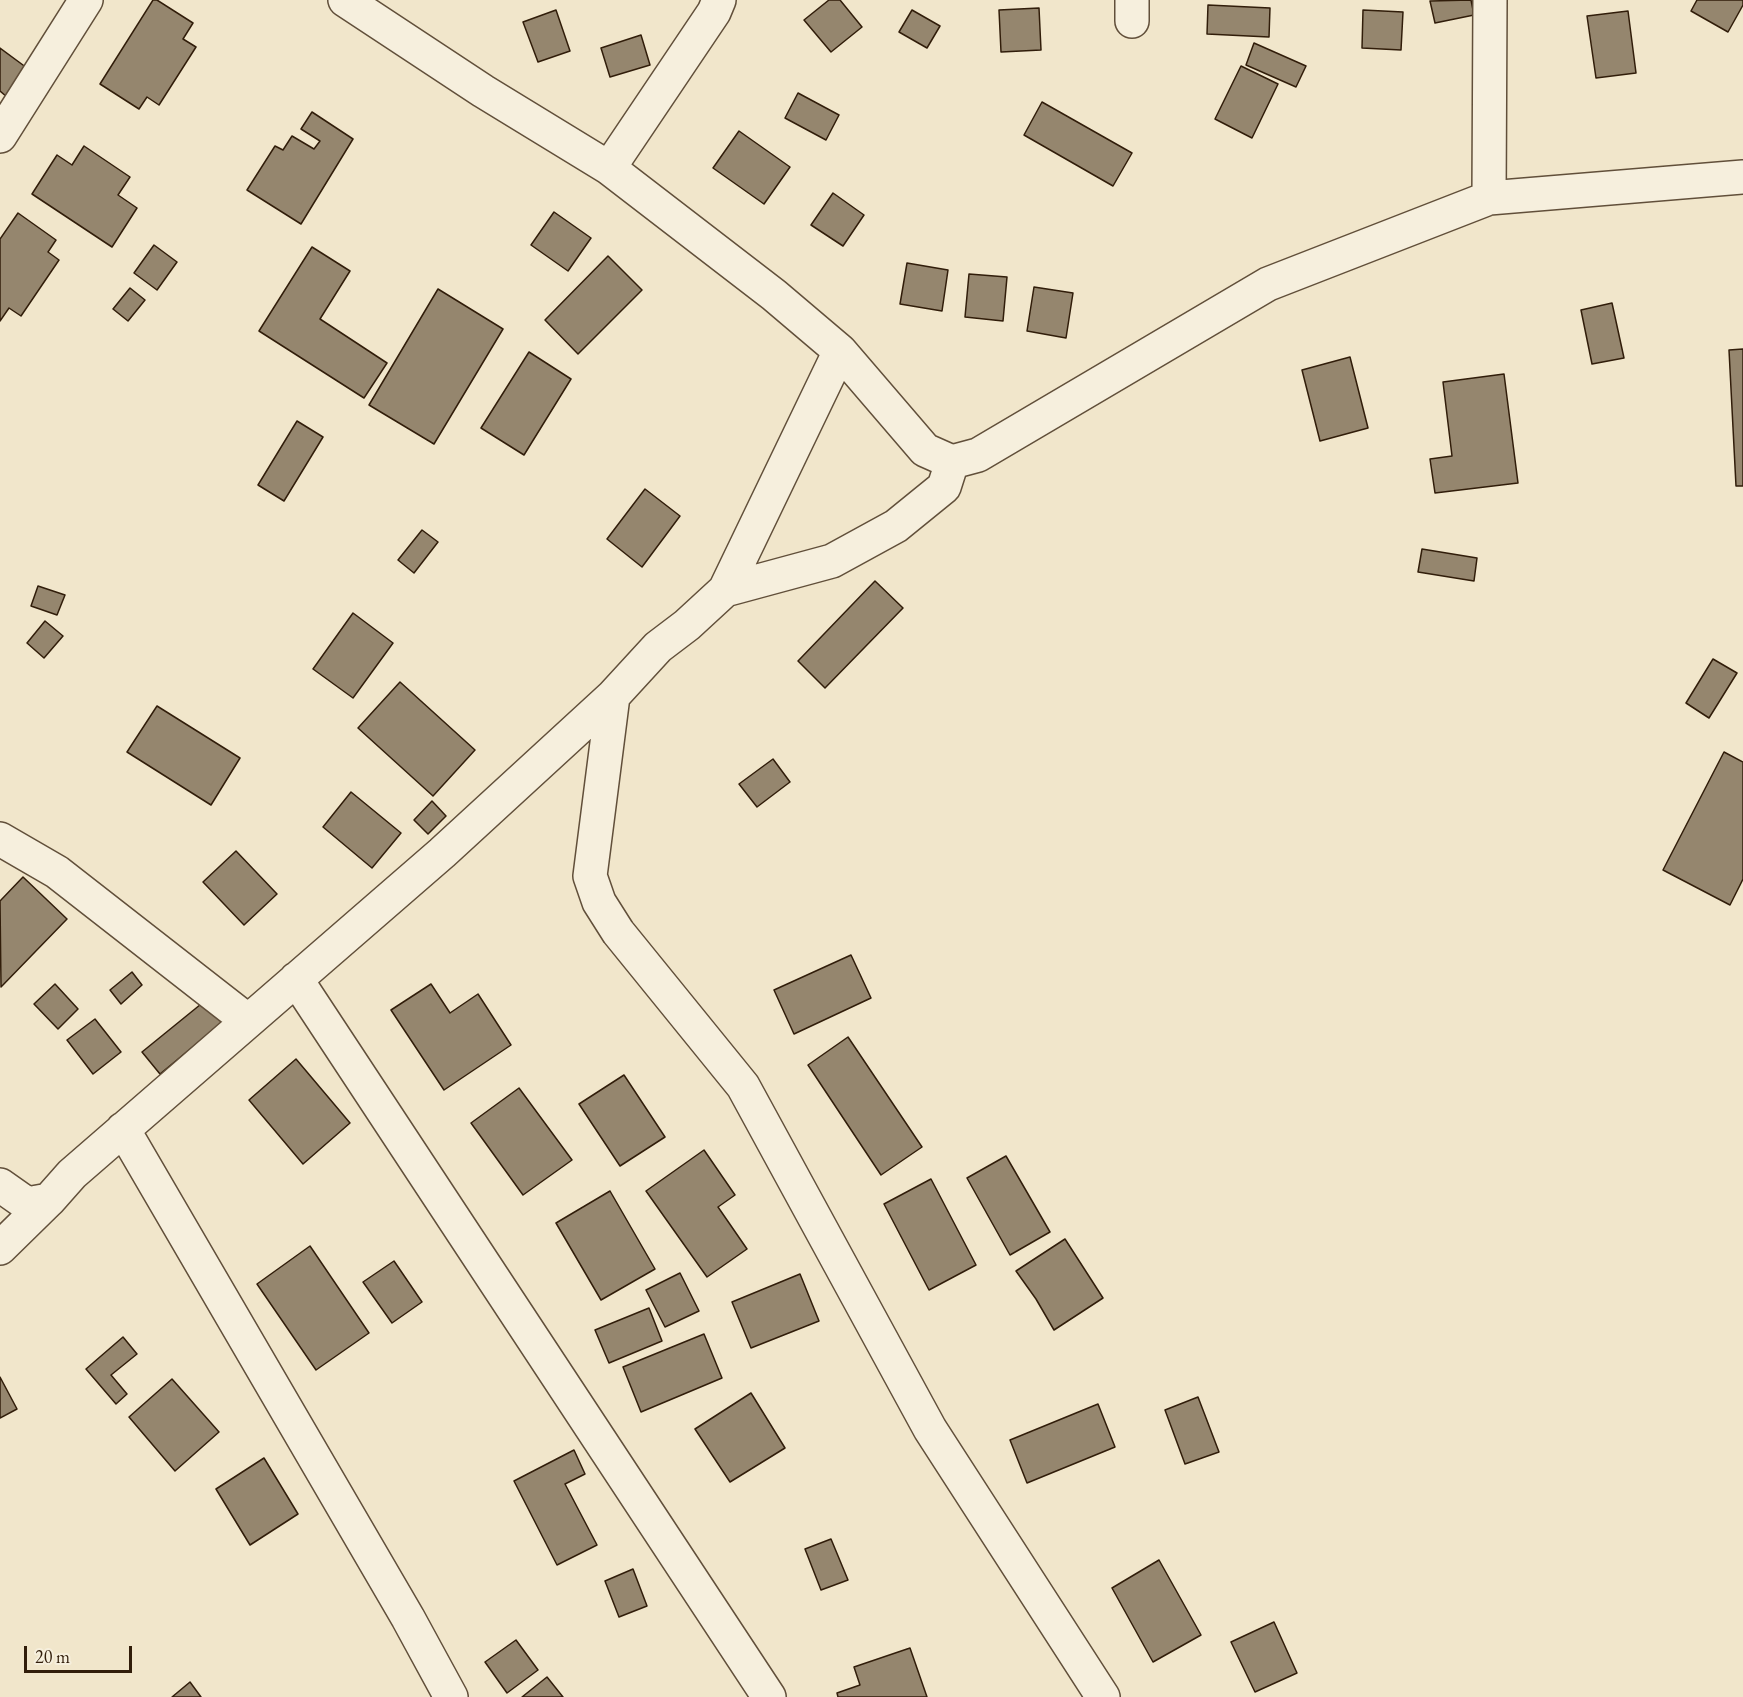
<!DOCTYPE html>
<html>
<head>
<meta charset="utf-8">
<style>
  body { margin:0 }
  #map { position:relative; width:1743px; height:1697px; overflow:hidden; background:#f1e6cb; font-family:"EB Garamond",serif }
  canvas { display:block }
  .scale { position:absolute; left:24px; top:1646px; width:108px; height:27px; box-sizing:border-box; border:3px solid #311d0a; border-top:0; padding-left:8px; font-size:18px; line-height:21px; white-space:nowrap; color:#311d0a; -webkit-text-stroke:4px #f6efdd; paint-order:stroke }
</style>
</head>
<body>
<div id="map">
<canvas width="1743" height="1697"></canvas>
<div class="scale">20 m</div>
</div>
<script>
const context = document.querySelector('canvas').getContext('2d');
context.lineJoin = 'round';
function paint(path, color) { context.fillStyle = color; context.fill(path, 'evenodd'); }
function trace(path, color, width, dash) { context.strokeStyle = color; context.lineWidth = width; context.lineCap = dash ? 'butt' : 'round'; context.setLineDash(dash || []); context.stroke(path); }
const building = new Path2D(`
  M153,0h4l36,23 -10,16 13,8 -37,58 -12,-8 -8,12 -39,-25z
  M829,0h11l22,27 -31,25 -27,-32z
  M1471,0l3,15 -39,8 -5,-22z
  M1697,0h46v5l-15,27 -37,-21z
  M1208,5l62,3 -1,29 -62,-3z
  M1039,8l2,42 -40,2 -2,-42z
  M556,10l14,41 -32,11 -15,-40z
  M912,10l28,16 -13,22 -28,-16z
  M1363,10l40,2 -2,38 -39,-2z
  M1628,11l8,62 -40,5 -9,-62z
  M641,35l9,30 -40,12 -9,-29z
  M1254,43l52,23 -10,21 -50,-22z
  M0,48l27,20 -20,29 -7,-6z
  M1241,66l37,18 -26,54 -37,-19z
  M798,93l41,22 -13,25 -41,-22z
  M1042,102l90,51 -19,33 -89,-51z
  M312,112l41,27 -52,85 -54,-34 28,-44 8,4 9,-14 22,13 6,-8 -19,-12z
  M739,131l51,36 -26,37 -51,-36z
  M84,146l46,31 -12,18 19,13 -25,39 -80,-53 25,-39 15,10z
  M833,193l31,22 -21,31 -32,-21z
  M554,212l37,26 -23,33 -37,-26z
  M18,213l38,27 -8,12 11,8 -38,56 -12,-8 -9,13v-82z
  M154,245l23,17 -20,28 -23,-17z
  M312,247l38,24 -30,48 67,44 -23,35 -105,-67z
  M608,256l34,34 -64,64 -33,-34z
  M907,263l41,7 -6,41 -42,-7z
  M969,274l38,3 -4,44 -38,-4z
  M1034,287l39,6 -7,45 -39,-7z
  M130,288l15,12 -17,21 -15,-12z
  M438,289l65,40 -69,115 -65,-39z
  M1612,303l12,55 -32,6 -11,-54z
  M1743,349v137h-7l-7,-136z
  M529,352l42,27 -47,76 -43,-27z
  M1350,357l18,71 -48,13 -18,-71z
  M1504,374l14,109 -83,10 -5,-34 22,-3 -9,-74z
  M297,421l26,16 -39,64 -26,-16z
  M645,489l35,27 -38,51 -35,-28z
  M422,530l16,12 -24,31 -16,-13z
  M1422,549l55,9 -3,23 -56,-9z
  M875,581l28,27 -78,80 -27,-27z
  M38,586l27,9 -8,20 -26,-9z
  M353,613l40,30 -40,55 -40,-29z
  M45,621l18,15 -19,22 -17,-15z
  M1713,659l24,14 -28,45 -23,-15z
  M400,682l75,68 -42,46 -75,-68z
  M157,706l83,52 -29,47 -84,-53z
  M1724,752l19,10v117l-13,26 -67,-35z
  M773,759l17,23 -33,25 -18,-23z
  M351,792l50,41 -29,35 -49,-41z
  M432,801l14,15 -18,18 -14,-14z
  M236,851l41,43 -33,31 -41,-43z
  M23,877l44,42 -66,68 -1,-86z
  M851,955l20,43 -77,36 -20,-44z
  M132,972l10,13 -21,19 -11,-14z
  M55,984l23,25 -20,20 -24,-25z
  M431,984l19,29 28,-19 33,51 -67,45 -53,-80z
  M206,1000l17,22 -63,52 -18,-22z
  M95,1019l26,33 -28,22 -26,-34z
  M848,1037l74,110 -41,28 -73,-110z
  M296,1059l54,64 -47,41 -54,-64z
  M624,1075l41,62 -45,29 -41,-62z
  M519,1088l53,72 -49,35 -52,-72z
  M704,1150l31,45 -17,12 29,42 -40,28 -61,-86z
  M1006,1156l44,76 -40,23 -43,-77z
  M931,1179l45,86 -47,25 -45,-86z
  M610,1191l45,78 -54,31 -45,-77z
  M1065,1239l38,59 -49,32 -18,-31 -20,-28z
  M310,1246l59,87 -53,37 -59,-86z
  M394,1261l28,41 -30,21 -29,-41z
  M680,1273l19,38 -34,16 -19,-37z
  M800,1274l19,47 -68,27 -19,-46z
  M649,1308l13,33 -53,22 -14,-33z
  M704,1334l18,44 -81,34 -18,-45z
  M123,1337l14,17 -26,21 16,19 -11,10 -30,-35z
  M0,1377l17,32 -17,9z
  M172,1379l47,53 -44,39 -46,-54z
  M751,1393l34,55 -55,34 -35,-53z
  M1198,1397l21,55 -34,12 -20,-54z
  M1098,1404l17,43 -88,36 -17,-43z
  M574,1450l11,24 -20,10 32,61 -40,20 -43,-84z
  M264,1458l34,56 -48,31 -34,-56z
  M831,1539l17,41 -27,10 -16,-41z
  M1159,1560l42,75 -48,27 -41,-74z
  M633,1569l14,37 -28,11 -14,-36z
  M1274,1622l23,51 -42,19 -24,-50z
  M516,1640l22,30 -31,23 -22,-31z
  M910,1648l17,49h-89l-1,-4 23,-8 -6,-18z
  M547,1677l16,20h-41z
  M190,1682l11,15h-29z`);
const minor = new Path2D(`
  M345,0l138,91 126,77 165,127 66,56 85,99 27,12 26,-7 290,-171 221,-86 254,-21
  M1132,21v-21
  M0,136l86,-136
  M609,168l105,-156 5,-12
  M1489,198l1,-198
  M725,590l115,-239
  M613,696l-23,180 9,26 19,30 125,154 187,343 173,268
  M0,839l57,33 191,149
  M296,979l473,718
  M123,1129l285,489 43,79
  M0,1185l27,19 22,-4 23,-26 370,-321 171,-157 45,-49 29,-22 38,-35 107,-29 64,-35 48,-39 8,-25
  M0,1248l49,-48`);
paint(building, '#95866e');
trace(building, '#311d0a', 1.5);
trace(minor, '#614f3a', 36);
trace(minor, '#f6efdd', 33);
</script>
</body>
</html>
